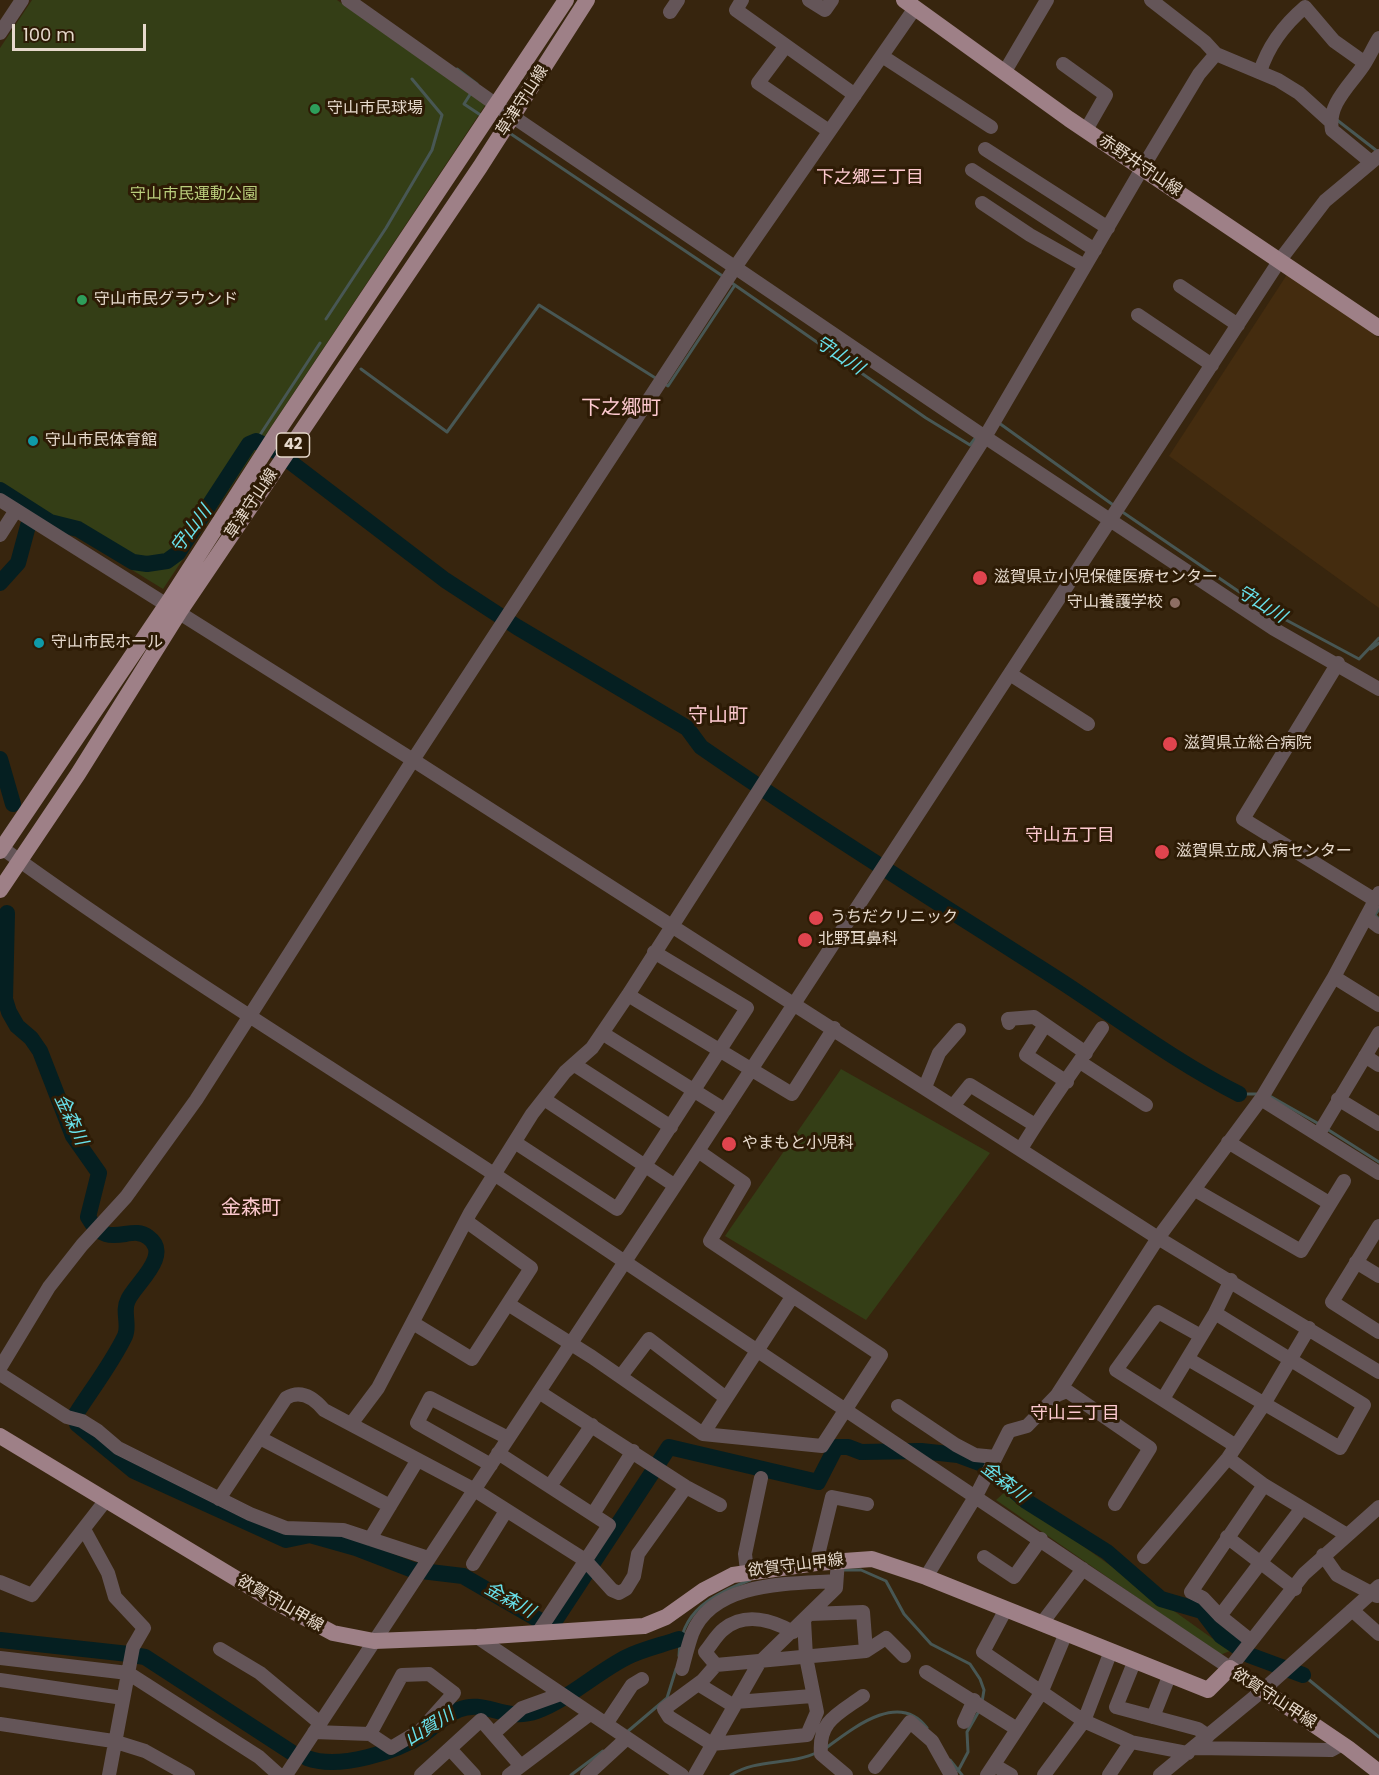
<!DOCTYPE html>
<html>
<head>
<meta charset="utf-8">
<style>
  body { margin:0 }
  #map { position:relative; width:1379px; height:1775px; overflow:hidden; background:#37250e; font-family:Poppins,sans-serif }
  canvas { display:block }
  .scale { position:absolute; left:12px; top:24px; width:134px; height:27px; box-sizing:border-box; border:3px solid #e6d9cc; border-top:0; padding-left:8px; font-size:18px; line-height:21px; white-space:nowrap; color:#e6d9cc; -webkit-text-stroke:4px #2d1b05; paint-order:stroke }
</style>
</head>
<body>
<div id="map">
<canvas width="1379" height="1775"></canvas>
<div class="scale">100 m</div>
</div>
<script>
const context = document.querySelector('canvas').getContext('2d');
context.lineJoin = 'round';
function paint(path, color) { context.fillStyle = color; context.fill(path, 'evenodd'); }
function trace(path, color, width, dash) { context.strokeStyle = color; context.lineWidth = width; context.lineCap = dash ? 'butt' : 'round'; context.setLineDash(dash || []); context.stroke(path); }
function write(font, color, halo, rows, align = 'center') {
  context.font = font + ' Poppins,"Noto Sans JP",sans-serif'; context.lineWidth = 6; context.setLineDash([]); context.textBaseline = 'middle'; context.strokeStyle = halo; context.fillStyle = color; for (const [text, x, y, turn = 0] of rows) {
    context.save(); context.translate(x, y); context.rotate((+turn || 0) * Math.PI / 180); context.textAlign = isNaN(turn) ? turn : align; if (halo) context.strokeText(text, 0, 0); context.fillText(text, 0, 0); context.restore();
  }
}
const built = new Path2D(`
  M1288,273l91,65v270l-210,-152z`);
const green = new Path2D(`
  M32,0h305l149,104 -323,485 -163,-100v-441z
  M841,1069l149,84 -124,167 -141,-84z
  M1006,1491l224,160 -10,4 -224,-155z`);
const water = new Path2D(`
  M0,483l31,22 -2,8 -29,-19z`);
const stream = new Path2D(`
  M457,69l20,15
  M471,93l-7,11 18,12
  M1337,120l40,31
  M508,132l216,145
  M729,281l197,137 44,27 7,-9
  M326,319l60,-91 46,-78 10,-35 -30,-36
  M361,369l86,63 92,-127 118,74
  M663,383l5,3 67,-101
  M999,423l117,84
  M256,441l64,-98
  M1121,511l139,95 99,53 20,-21
  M1371,649l8,-6
  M1379,909l-4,6 4,4
  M1239,1094h19
  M1268,1095l51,29
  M1327,1129l52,33
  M840,1570h21l25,11 18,33 27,30 39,20 10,15 4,11 -2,12
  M679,1656c1,-46 34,-61 71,-76
  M1303,1675l76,62
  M627,1732l40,-34 9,-29
  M826,1748c26,-19 73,-58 101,-20
  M950,1760l12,15
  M958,1771l10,-19 -1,-20 12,-21
  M571,1775l32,-24
  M731,1775c26,-17 59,-9 87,-23`);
const river = new Path2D(`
  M0,490l50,32 28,7 55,33 14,2 20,-3 11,-8 71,-109 7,-3 20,10 169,129 72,47 170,101 14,19c117,81 238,156 358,233 60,39 117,82 180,114
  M0,583l18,-20 14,-52
  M0,759l13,45
  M7,913l-2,86 4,13 8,14 14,12 9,13 33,85 26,37 -11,44c19,35 43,6 60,20 25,18 -13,47 -20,63 -6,11 2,25 -3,36 -13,27 -33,53 -49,78l1,10 57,47 152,69 24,-5 46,13 57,22 50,6 76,44 13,5 117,-178 149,35 18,-35h12l13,5 60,-1 37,4 27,10 41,36 81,51 54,47 41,12 19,25 28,19 54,20
  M0,1640l129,14
  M139,1656l6,1 146,95
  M307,1758c32,12 89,-6 117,-24 11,-8 21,-19 34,-24 28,-12 45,13 79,1 32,-12 60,-39 90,-54 16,-8 35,-12 52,-18`);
const minor = new Path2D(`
  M348,0l164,116 473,321 289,192 105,60
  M742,0l-6,10 119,85
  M809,0l16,10 7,-10
  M1151,0l54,42 11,12 62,26 21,13 32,29
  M670,12l8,-12
  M0,33l22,-33
  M785,47l-27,36 71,48
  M882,56l109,71
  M1063,64l43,31 -20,35
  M1260,72c8,-26 25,-48 45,-65l29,34 31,22
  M1004,73l43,-73
  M985,149l123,79
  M1371,162l-39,-32c-5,-27 20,-46 33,-67 5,-8 9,-17 14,-25
  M972,170l123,80
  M982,203l48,32 55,31
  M1180,286l58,39
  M1138,315l74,50
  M0,500l413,260 745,478 221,134
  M0,535l16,-25
  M1338,663l-95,156 132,81
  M1010,674l78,50
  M2,848c160,116 329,219 495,328 245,162 489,326 733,492l74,-94 75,-67
  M1366,917l13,10
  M1334,977l45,28
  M628,995l164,99 42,-66
  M1009,1023l-1,-4 26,-2 52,36
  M1045,1025l-19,30 41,27
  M602,1033l123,77
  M1365,1056l14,9
  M1080,1062l66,43
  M575,1065l96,62
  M925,1087l14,-34 20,-23
  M544,1099l130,86
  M1261,1099l118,74
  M1338,1099l41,25
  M953,1106l17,-21 65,40
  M1318,1135l61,-102
  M1228,1142l101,61
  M516,1143l101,66 130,-201 -93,-56
  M1021,1149c25,-42 54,-80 81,-121
  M1195,1190l106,61 43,-70
  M1379,1226l-47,76 47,30
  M1356,1262l23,14
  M508,1304l84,53 111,77 119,12 59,-91 -171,-114 34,-58 -46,-32
  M413,1323l59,36 59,-91 -65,-47
  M1201,1336l-43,-24 -42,58 120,76
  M1188,1359l152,89 24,-43 -149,-92
  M0,1368l49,-81 33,-42 44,-48 70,-97 217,-340 323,-494 179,-258
  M0,1374l67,43 15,4 16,10 20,17 132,66 36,14 57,2 85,28
  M621,1376l28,-37 77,59
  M539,1392l147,95 34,18
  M1057,1395l10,-4 83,57 -35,56
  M1163,1399l52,-86 16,-33
  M898,1406l58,39 19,10 21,2
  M351,1424l27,-36 92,-175 62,-99 33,-42 27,-24 36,-53 357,-558 158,-270 56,-93 17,-20
  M703,1434l89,-137
  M260,1438l130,68
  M498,1453l111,72 -72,109
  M1228,1458l36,27 83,50
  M491,1465l-74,-42 13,-25 78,40
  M550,1486l42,-61
  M219,1499l67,-101c15,-9 28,0 38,12l149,79 112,71 27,30 7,3 7,-4 8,-13 4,-22 48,-67
  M593,1514l40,-63
  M85,1531l23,42 7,24 29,31 -11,19 -24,128
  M1227,1537l68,52
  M370,1539l47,-78
  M1323,1555l14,20 40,21
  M984,1557l30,20 27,-38
  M1144,1557l84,-99 36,-54 45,-76
  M816,1563l16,-66 35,7
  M473,1564l33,-53
  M747,1571l-2,-17 16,-76
  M926,1577l51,-83 32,-63 18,-5 30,-31 101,-157 103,-139 73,-122 45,-84
  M0,1582l32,13 74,-95
  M1006,1609l-23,43 101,69 47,21 57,11
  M1352,1610l27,24
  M810,1614l53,-2 3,39
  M1220,1616l82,-108
  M804,1620l2,37 11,55 -10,23 -95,9 -43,-27 -5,-8 38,-28 14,-16 150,-14 20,-13 18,18
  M1042,1623l41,-54
  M477,1637l205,138
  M1250,1640l-30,-24 -17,-18 -12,-6 73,-107
  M220,1649l40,24 60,50
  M0,1658l128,15 131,84 20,18
  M1135,1660l-19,47 82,22 10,7
  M716,1665l-11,-13c6,-7 12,-18 19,-23 21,-17 48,-9 69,3
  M682,1669c3,-11 6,-24 10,-35 21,-53 98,-50 144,-53
  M926,1672l91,57
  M0,1680l123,18
  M698,1684l36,22
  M736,1702l76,-6
  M1153,1717l17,-43
  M964,1722l10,-22
  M0,1724l113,17 32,10 43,24
  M606,1724l26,-39 10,-6
  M314,1732l56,2 21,14 30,-18 33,-37 -25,-19 -27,1 -32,59
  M494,1733l28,-25 39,-14
  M1194,1748l137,2 11,-6
  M450,1749l24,26
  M994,1765l17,10
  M875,1767l35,-45 22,19 19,34
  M286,1775l412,-624 582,-891 45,-59 54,-45
  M421,1775l60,-55 39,45
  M509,1775l81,-61
  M587,1775l40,-37
  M695,1775l64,-112 77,-75 2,-28
  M846,1775l-25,-21c-3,-33 17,-40 42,-58
  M987,1775l54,-82 25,-60
  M1044,1775l40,-54 27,-70
  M1109,1775l22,-33
  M1160,1775l103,-85 116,-104`);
const major = new Path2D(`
  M904,0l165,119 310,209
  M0,851l167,-247 111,-173 288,-431
  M0,890l78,-116 102,-163 300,-444 107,-167
  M0,1436l270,163 63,34 41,8 103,-4 167,-11 22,-9 38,-27 29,-15 83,-12 56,-4 54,18 282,113 22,-22 118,80 31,24`);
const markers = [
  [315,109,6,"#2e9e5b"],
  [82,300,6,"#2e9e5b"],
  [33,441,6,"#0f9aa8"],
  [980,578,8,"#e0444e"],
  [1175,603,6,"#8d6e63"],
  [39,643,6,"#0f9aa8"],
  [1170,744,8,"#e0444e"],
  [1162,852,8,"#e0444e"],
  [816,918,8,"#e0444e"],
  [805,940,8,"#e0444e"],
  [729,1144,8,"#e0444e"]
];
const shields = [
  [293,445,33]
];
const shieldNames = [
  ["42",293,445]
];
const streetNames = [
  ["草津守山線",523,101,-57],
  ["赤野井守山線",1140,166,34],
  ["草津守山線",252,504,-56],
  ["欲賀守山甲線",796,1566,-7],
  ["欲賀守山甲線",280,1604,30],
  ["欲賀守山甲線",1274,1699,33]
];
const poiNames = [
  ["守山市民球場",327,109],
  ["守山市民グラウンド",94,300],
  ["守山市民体育館",45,441],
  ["滋賀県立小児保健医療センター",994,578],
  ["守山養護学校",1163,603,"right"],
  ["守山市民ホール",51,643],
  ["滋賀県立総合病院",1184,744],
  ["滋賀県立成人病センター",1176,852],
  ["うちだクリニック",830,918],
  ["北野耳鼻科",818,940],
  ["やまもと小児科",742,1144]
];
const parkNames = [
  ["守山市民運動公園",194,195]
];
const neighbourhoodNames = [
  ["下之郷三丁目",870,178],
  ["守山五丁目",1070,836],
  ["守山三丁目",1075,1414]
];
const waterNames = [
  ["守山川",839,356,34],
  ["守山川",192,530,-53],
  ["守山川",1261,605,32],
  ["金森川",70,1120,65],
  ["金森川",1004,1483,38],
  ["金森川",509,1601,29],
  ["山賀川",430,1728,-32]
];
const quarterNames = [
  ["下之郷町",621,409],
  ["守山町",718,717],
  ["金森町",251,1209]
];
paint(built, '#442c0f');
paint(green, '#343e16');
paint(water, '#051f21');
trace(water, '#485754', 1.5);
trace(stream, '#485754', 3);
trace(river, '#051f21', 16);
trace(minor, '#645558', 14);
trace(major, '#9e8087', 16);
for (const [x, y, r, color] of markers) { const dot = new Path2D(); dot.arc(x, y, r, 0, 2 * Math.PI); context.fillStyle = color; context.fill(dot); trace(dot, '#2d1b05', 2); }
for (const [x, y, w] of shields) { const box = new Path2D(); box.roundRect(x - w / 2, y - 12, w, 24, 4.5); context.fillStyle = '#2d1b05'; context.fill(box); trace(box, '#e6d9cc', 1.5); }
write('bold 15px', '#e6d9cc', null, shieldNames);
write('16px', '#e6d9cc', '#2d1b05', streetNames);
write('16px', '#e6d9cc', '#2d1b05', poiNames, 'left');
write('16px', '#b9ce7c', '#2d1b05', parkNames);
write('18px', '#fdc9cf', '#2d1b05', neighbourhoodNames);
write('italic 18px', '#68e1eb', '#2d1b05', waterNames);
write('20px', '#fdc9cf', '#2d1b05', quarterNames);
</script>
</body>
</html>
